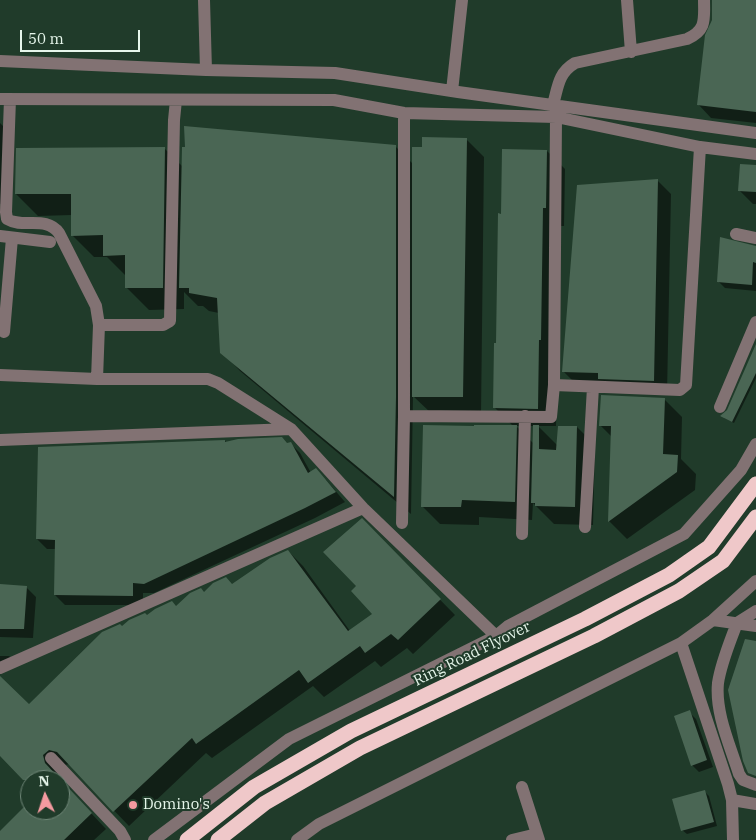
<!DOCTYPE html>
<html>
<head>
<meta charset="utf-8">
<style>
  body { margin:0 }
  #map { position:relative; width:756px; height:840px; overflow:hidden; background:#203b2a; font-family:"IBM Plex Serif",serif }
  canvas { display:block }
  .north { position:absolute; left:20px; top:770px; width:50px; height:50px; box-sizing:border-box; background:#203b2a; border:1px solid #6f8677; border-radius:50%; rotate:356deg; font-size:14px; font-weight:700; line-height:20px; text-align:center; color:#e6f6eb }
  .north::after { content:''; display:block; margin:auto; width:18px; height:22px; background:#f49aa0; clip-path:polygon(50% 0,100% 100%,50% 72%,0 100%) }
  .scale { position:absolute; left:20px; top:30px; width:120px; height:22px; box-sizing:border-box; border:2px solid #e6f6eb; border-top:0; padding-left:6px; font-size:15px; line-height:18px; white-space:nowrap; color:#e6f6eb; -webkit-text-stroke:4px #203b2a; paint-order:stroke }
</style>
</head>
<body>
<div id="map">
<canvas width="756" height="840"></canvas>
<div class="north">N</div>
<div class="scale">50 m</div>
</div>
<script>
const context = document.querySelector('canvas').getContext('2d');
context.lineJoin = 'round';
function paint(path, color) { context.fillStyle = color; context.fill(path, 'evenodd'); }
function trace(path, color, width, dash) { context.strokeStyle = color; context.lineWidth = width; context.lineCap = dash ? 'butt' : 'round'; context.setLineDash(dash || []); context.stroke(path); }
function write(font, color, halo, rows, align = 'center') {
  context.font = font + ' "IBM Plex Serif",serif'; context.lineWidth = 4; context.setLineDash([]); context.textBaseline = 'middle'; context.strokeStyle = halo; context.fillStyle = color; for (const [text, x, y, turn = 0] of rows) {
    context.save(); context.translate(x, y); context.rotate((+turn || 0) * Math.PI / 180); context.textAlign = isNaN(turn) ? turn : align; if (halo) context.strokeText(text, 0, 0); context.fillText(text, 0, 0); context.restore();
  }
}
const shadow = new Path2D(`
  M713,0h43v123l-45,-5 -13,-14 15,-84z
  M0,123l5,5 7,75 -12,1z
  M466,139l18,18 -3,258 -49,-1 -19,-18 -2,118 -171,-143 -18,-19 -3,-39 -10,-2 -6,-5h-5l-14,-14v17l-35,1 -22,-22v-11l-20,-20h-13l-22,-22v-20l-34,1 -22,-22 149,-45 17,17 213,-20 18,18 10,-15z
  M547,151l18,18 -1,57h-3l-5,200h-18l20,20 19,-19 18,18 -2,80 -39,-1 -21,-21 -1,17 -53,-3v8l-39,-1 -18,-18 91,-80 -18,-18 8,-193zM516,426h18v18z
  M756,167v37h-3l-14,-14z
  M657,180l14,14 -4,200 -90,-9 -13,-13z
  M756,247v44l-31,-3 -7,-7z
  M756,347v31l-22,45 -10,-5 5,-7z
  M664,399l18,18 -1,42 15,15 -1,16 -68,49 -18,-18 3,-84 -12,-12z
  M225,441l2,2 61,2 2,-2 10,10 11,20 15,7 19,22 -30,16 -161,75h-11v12h-78l-10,-10 1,-46h-9l-10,-10z
  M362,520l93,95 -42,39 -6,-6 -26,19 -6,-6 -51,36 -11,-11 -101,72 -6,-5 -77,73 -60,-62 -8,2 -4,6 3,8h-30v22l-8,-9 8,-8 -30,-31v-77l29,29 93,-78 25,-11 29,-10 28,-14 28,-7 56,-35 15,15 47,65 24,-17 -16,-28z
  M0,585l26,2 10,10 -3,41 -33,-1z
  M0,656h9l9,8 -18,8z
  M689,712l7,7 17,48 -14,5 -7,-7z
  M60,780l46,49 -12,11h-94v-7l30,-31v8h30z
  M704,791l5,5 8,30 -30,8 -5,-4z`);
const building = new Path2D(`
  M712,0h44v112l-59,-7 8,-70 7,-15z
  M184,126l212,19v252l-2,100 -174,-144 -3,-55 -28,-5v-5h-10l3,-141h3z
  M422,137l45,1 -4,259h-51v-250h10z
  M165,147l-2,141h-38v-33l-22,1v-21l-32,1v-42h-56l1,-46z
  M502,149l45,1 -1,58h-3l-2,132h-2l-1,69 -45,-1 1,-65h2l2,-130 3,1z
  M740,164l16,1v27l-18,-1z
  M658,179l-4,202 -56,-2v-6l-36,-1 15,-187z
  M720,237l36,9v17l-3,-1 -1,23 -35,-3z
  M756,344v29l-24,49 -12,-6 7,-6z
  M601,395l64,3 -2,56 15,1 -1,17 -69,50 3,-96h-12z
  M423,425l51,1v-1h43l-2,77 -53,-2 -1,7h-40z
  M533,425h6v24l17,1 2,-24h19l-2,81 -40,-1v-3h-4z
  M282,437l5,6 4,-1 17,31 8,-5 20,24 -31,16 -161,76 -11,-1v13l-79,-1 1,-55 -19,-1 2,-92 187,-7v2l13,-3z
  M362,518l79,81 -43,41 -7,-6 -26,19 -5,-7 -52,37 -9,-13 -103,74 -4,-6 -79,74 -56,-60 -8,-2 -6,5 2,8 47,50 -28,27h-64v-9l30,-30v9h30v-30h-37l-23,-24v-80l29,28 73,-72 18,-8 2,2 7,-6 16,-7 2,2 8,-6 17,-8 4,5 14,-13 11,-5 3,4 9,-9 13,-6 6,7 38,-26 18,-8 60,81 24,-17 -21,-23 5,-5 -33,-34z
  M0,584l27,2 -3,43h-24z
  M745,639l11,2v135l-8,-3 -5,-12 -15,-71z
  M690,710l17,50 -16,6 -17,-50z
  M705,790l9,32 -33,9 -9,-32z`);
const minor = new Path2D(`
  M204,0l2,70
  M627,0l4,52
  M0,61l206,9 129,3 123,19 298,41
  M452,91l10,-91
  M0,99l334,1 70,13 152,4 144,30 56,7
  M10,99l-4,113 1,7c16,10 39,-4 52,14l37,73 3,19 -2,54
  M553,105c5,-18 5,-32 22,-42l112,-24c20,-9 17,-20 17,-39
  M736,234l20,4
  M0,236l50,6
  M99,325h64l7,-4 4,-201 2,-20
  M4,332l8,-94
  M0,375l97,4h111l10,4 73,46 72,79 133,128
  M554,385l2,-268
  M720,407l36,-85
  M404,416l147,1 3,-32 126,5 6,-5 14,-238
  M0,440l291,-11
  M402,523l2,-107v-303
  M585,527l8,-140
  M522,534l3,-118
  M756,611l-19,12c-7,19 -16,40 -19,60 -3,30 12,62 21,91l4,6 13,5
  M713,620l43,6
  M681,643l47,141 4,16 1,40
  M0,668l363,-160
  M51,758l69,73 5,9
  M522,787l17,53
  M732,800l24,4
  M154,840l135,-101 207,-103 12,-10 176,-92 57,-64 15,-26
  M297,840l22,-16 362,-181 32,-23 43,-39
  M512,840l25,-6`);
const highway = new Path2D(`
  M187,840l67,-53 97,-56 234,-112 84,-44 40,-28 47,-63
  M218,840l47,-37 95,-55 234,-112 85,-45 44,-30 33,-44`);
const markers = [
  [133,805,5,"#f49aa0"]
];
const streetNames = [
  ["Ring Road Flyover",472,654,-26]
];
const poiNames = [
  ["Domino's",143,805]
];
paint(shadow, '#0007');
paint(building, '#4a6654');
trace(minor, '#827273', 12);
trace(highway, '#efc8c9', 15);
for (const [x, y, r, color] of markers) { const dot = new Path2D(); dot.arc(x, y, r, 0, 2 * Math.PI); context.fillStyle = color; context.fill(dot); trace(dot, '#203b2a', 2); }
write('15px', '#e6f6eb', '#203b2a', streetNames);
write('15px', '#e6f6eb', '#203b2a', poiNames, 'left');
</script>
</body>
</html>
